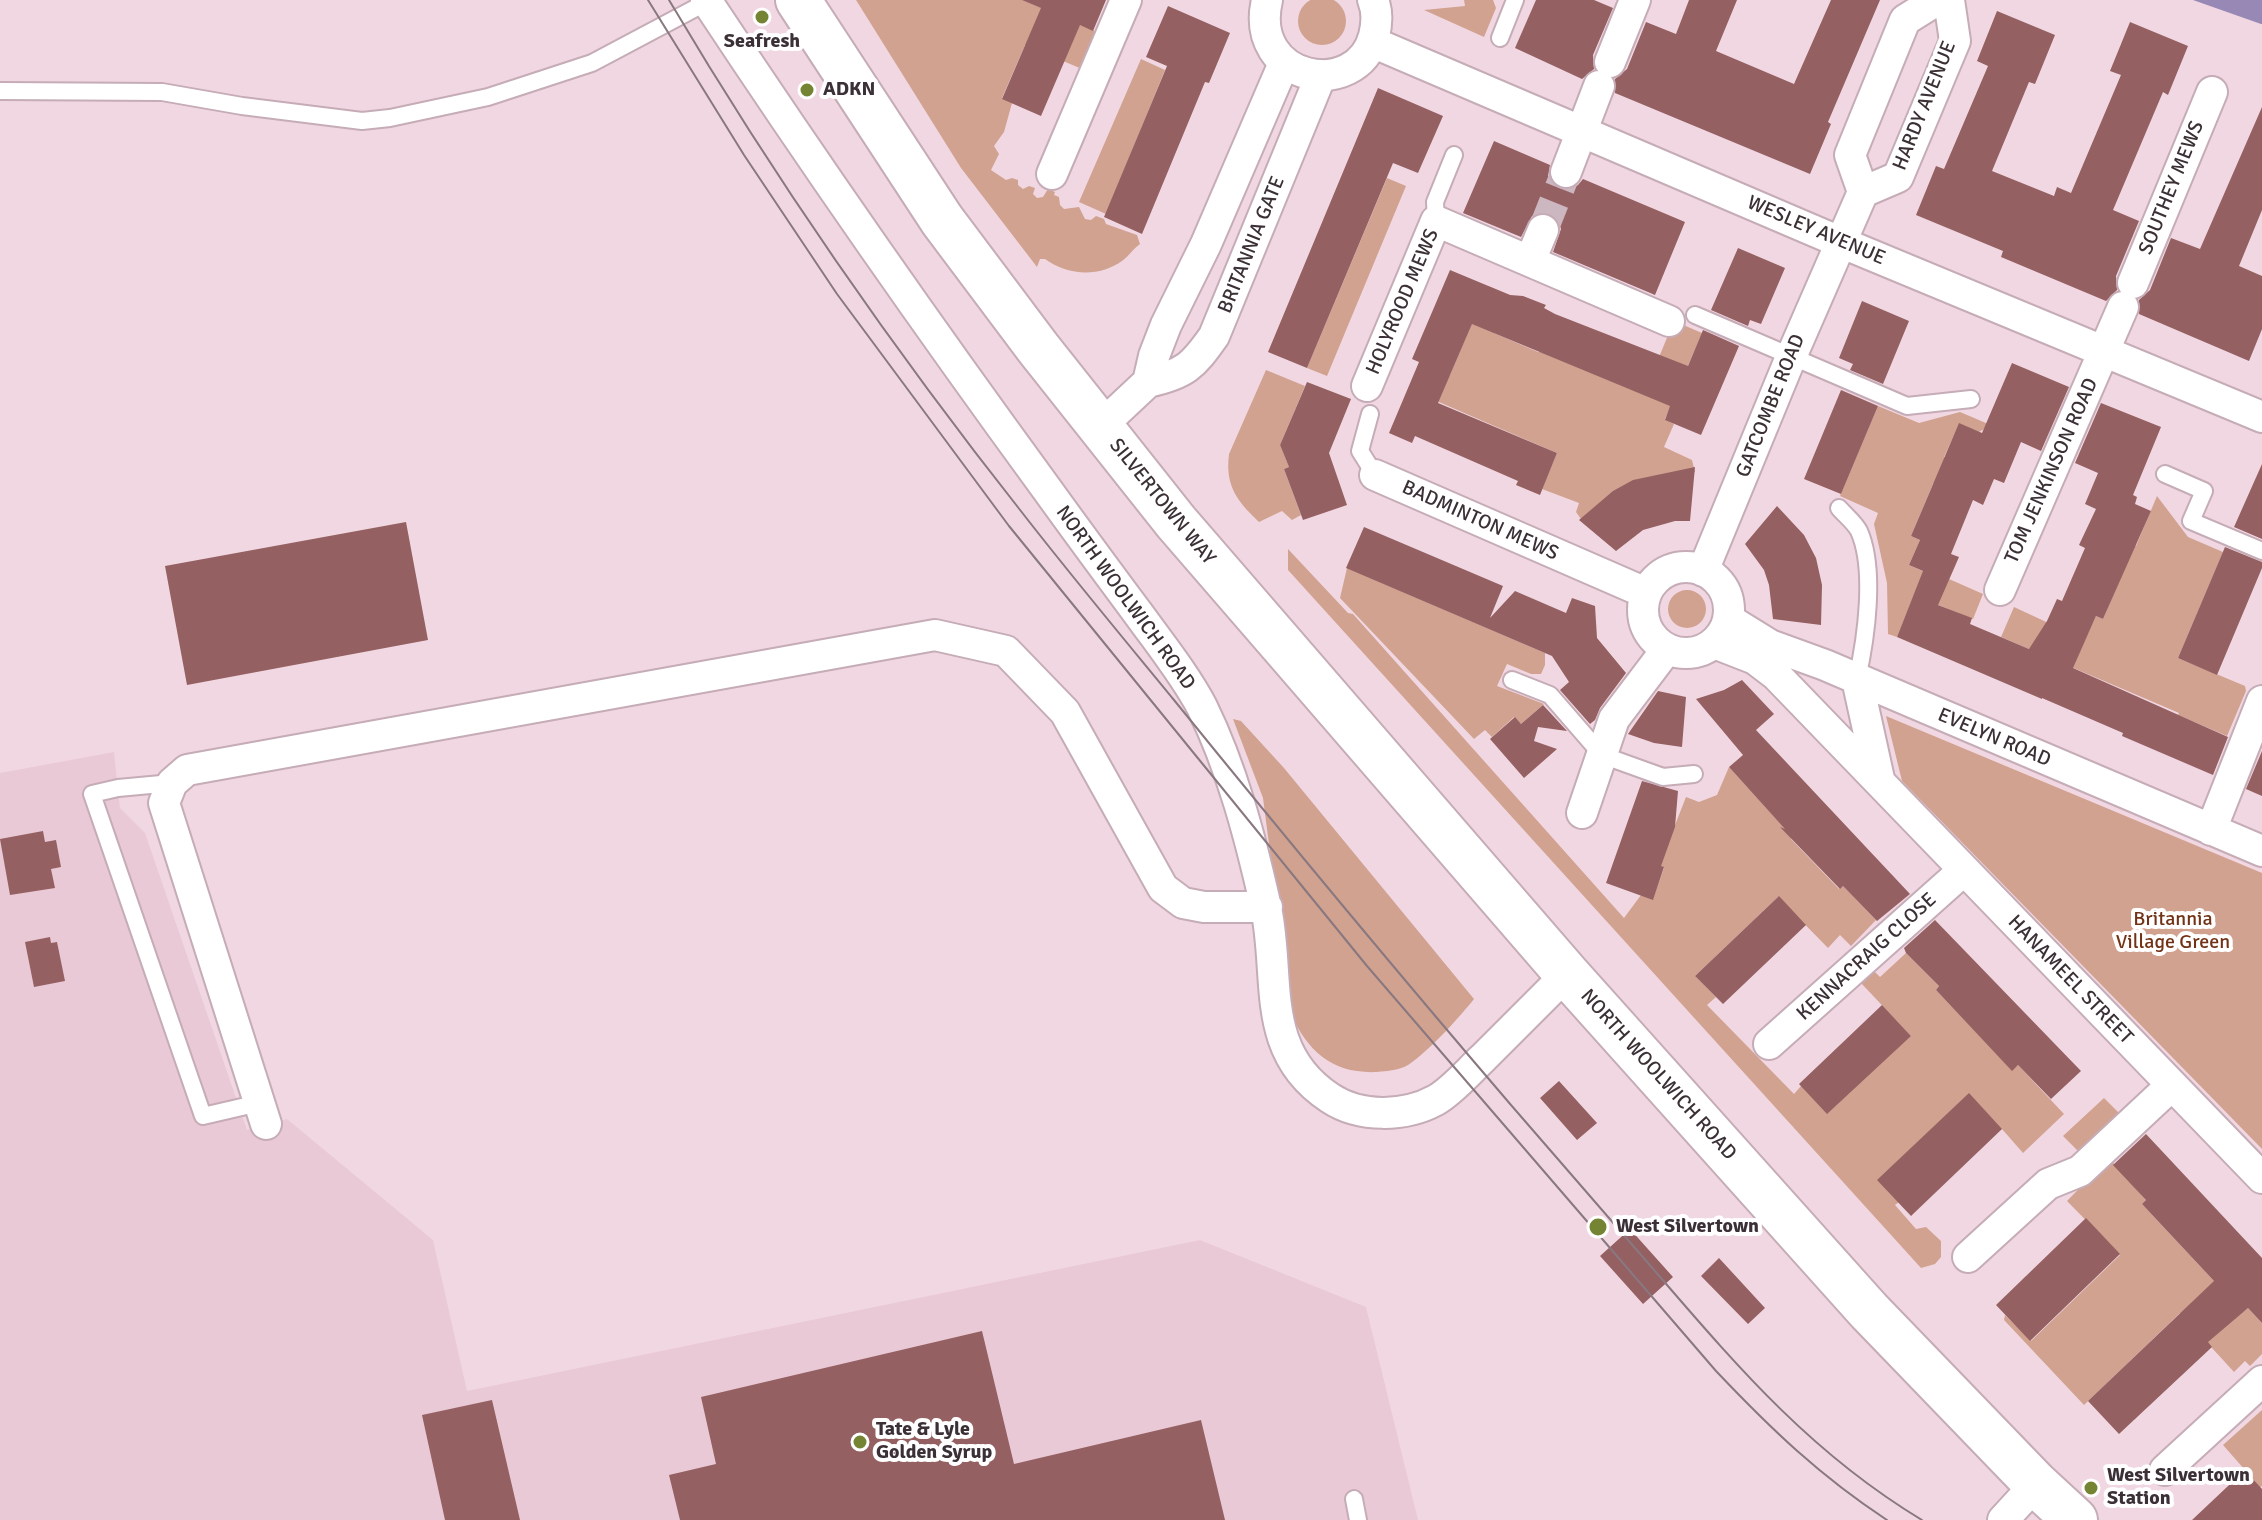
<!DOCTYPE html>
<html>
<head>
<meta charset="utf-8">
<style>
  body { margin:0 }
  canvas { display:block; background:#f1d7e2 }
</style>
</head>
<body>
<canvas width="2262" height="1520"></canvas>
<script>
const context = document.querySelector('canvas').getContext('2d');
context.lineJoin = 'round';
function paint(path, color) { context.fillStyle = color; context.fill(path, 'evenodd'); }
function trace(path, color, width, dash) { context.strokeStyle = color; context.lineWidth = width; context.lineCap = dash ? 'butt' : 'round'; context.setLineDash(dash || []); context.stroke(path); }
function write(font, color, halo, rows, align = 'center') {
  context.font = font + ' Signika,sans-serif'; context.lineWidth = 8; context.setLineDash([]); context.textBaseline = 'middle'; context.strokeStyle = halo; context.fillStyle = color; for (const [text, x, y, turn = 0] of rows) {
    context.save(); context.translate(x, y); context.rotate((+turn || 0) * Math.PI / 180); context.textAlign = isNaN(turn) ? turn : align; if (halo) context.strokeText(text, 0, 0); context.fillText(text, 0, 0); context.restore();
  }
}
const built = new Path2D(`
  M114,752l6,56 25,25 102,297 40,-11 146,121 34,151 733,-151 166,67 52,213h-1418v-747z`);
const green = new Path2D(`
  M1298 21a24 24 0 1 1 48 0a24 24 0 1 1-48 0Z
  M856,0h167l74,32 -15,37 -57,-24 -23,53 10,5 -8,29 -10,14 5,8 -8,16 15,10 6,-2 6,2v5l5,4 6,-3 6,2 -2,6 4,4 6,-1 5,-8 7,3 -1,3 5,2 1,8 4,4 15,-2 6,12 6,1 5,-4 8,3 2,5 31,11 3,9c-7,5 -11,12 -18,17 -24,17 -55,14 -77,-2h-5l-3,8 -76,-99z
  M1464,0h29l3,8 -12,29 -60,-27 41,-4z
  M1141,59l24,11 -59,144 -27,-12z
  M1387,178l19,8 -79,190 -20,-8z
  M1488,286l22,9 -16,38 44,19 121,5 15,-36 28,12 -37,86 9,5 -10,23 28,13 3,12 -28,1 -86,46 -5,-7 3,-9 -37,-14 15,-36 -146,-63 39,-15z
  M1266,370l39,16 -25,59 9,22 -5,2 17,46 -9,5 -10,-9 -23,11c-22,-21 -34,-36 -30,-68z
  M1878,406l41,17 41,-11 26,11v5l-7,4 -20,-8 -15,33 10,5 -21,22 -22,52 9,4 -11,25 38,17 2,-3 34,15 -10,25 -59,-24 -17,42 -9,-3 -1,-51 -13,-59 4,-11 -38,-17z
  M2157,496l31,41 35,15 -45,106 67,28 1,5 -19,45 -49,-21 1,-2 -178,-76 13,-30 71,33 11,-24 7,3 23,-53 1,-24 9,4z
  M1288,549l60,64 5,1 271,304 17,-23 12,4 11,-31 -5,-2 27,-69 13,5 18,-7 12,-28 51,56 33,-30 -22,46 48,50 4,-3 33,34 -25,26 -11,-11 -12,13 -50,-51 -83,79 21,21 -9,8 87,89 7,-8 110,-50 -50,-53 13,-12 6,6 26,-24 33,33 -3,4 76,80 6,-5 46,49 -41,39 -21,-24 -107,76 21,24 10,-2 15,14v16l-6,7 -14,4 -633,-698z
  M1347,568l198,85v12l-4,9h-10l-24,-10 -10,22 47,18 -23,20 -7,-7 -22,20 -7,-7 -11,9 -134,-141z
  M1668 609a19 19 0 1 1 38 0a19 19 0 1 1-38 0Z
  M1886,716l376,157v276l-360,-368z
  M1233,719l8,2 43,47 190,231c-16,20 -45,52 -66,66 -8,5 -21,6 -31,7 -44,2 -69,-20 -86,-58l-28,-216z
  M2104,1098l16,16 -40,39 -17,-17z
  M2109,1158l37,42 -4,4 101,108 5,-4 14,15v31l-12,12 -5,-5 -11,11 -54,-59 -96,92 -80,-85 1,-5 26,26 89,-86 -53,-54z
  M2262,1410v76l-2,1 -37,-42z`);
const water = new Path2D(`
  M2193,0h69v24h-1z`);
const building = new Path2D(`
  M1022,0h84l-13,31 -13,-6 -39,91 -39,-17 39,-91z
  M1536,0h58l19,8 -20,47 1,14 -12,10 -67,-31z
  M1689,0h48l-21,51 78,33 37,-84h49l-52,122 3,2 -21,50 -195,-81v-14l12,-10 19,-47 30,12z
  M1168,6l62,27 -21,50 -4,-1 -63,152 -38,-17 63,-151 -21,-9z
  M1997,11l58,24 -20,49 -6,-2 -37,89 62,25 3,-9 14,6 50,-118 -11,-4 20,-49 58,24 -20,49 -5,-3 -50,118 26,11 -23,55 1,14 -11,11 -105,-44 2,-6 -87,-36 20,-49 8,3 44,-103 -11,-5z
  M1378,88l65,28 -25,57 -25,-10 -86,205 -39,-16z
  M2262,107v103l-23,56 23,10v53l-13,32 -110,-47v-14l11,-10 21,-52 29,11z
  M1494,141l56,24 -2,11 4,7 7,5 11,2 8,-5 5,-6 102,43 -30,73 -102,-43 8,-23 -3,-9 -7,-6 -9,-2 -10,4 -11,21 -58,-24z
  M1738,248l47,20 -24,56 -11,-4 -2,6 -37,-16z
  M1450,270l60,25 13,1 23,9 -2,3 11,6 133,52 15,-36 36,16 -38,89 -36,-15 5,-14 -198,-82 -34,79 119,50 -17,42 -24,-10 2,-4 -103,-45 -3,7 -23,-10 30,-71 -7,-3z
  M1862,301l47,20 -26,63 -33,-14 3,-6 -14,-6z
  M2012,363l57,24 -28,64 -20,-9 -17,41 -10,-4 -11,26 -10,-5 -22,54 8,3 -21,48 34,13 -2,6 59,25 18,-28 10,-22 5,2 23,-53 -6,-3 17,-36 -11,-5 13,-31 -23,-10 26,-60 60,24 -28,68 4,2 -2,7 16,7 -48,108 -7,-3 -23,52 155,69 -15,38 -91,-39 1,-3 -81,-35v1l-145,-62 26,-66 -14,-6 11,-25 -9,-4 48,-113 23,10z
  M1307,382l44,17 -22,54 18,52 -44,15 -19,-51 5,-2 -9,-22z
  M1841,390l37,16 -37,88 -37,-15z
  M2262,464v75l-28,-12z
  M1695,467l-5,54h-15l-32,9 -27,21 -37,-31 34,-29 20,-11z
  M1777,506l27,29 12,23 6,27 -1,40 -48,-6 -4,-34 -5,-15 -19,-26z
  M406,522l22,118 -241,45 -22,-119z
  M1364,527l139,59 -13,32 25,-27 51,22 6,-15 23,8 2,32 29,35 -26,35 -5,12 -5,4 -30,-34 9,-8 -17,-26 -206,-88z
  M2225,547l37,15v6l-45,107 -39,-17z
  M1742,680l32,34 -18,16 154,164 -33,27 -34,-35 -3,3 -60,-62 5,2 -56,-62 14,-12 -47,-56 28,-9z
  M1658,691l28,6 -4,50 -28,-4 -26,-9z
  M1543,705l24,26 -29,-4 -4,14 23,8 -33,29 -34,-39 25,-22 6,7z
  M2262,751v45l-16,-7z
  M1642,781l36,10 -3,36 -14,39 3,1 -11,33 -47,-17z
  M43,831l2,11 11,-2 5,27 -10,2 4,19 -45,7 -10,-56z
  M1779,896l27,29 -83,79 -28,-28z
  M1935,920l146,151 -30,28 -33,-34 -6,6 -76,-81 3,-4 -33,-33 -2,-5z
  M50,937l1,6 6,-1 8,39 -31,6 -9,-45z
  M1882,1005l29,31 -84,78 -28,-30z
  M1559,1081l38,42 -20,17 -37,-42z
  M1969,1093l33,36 -91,87 -34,-36z
  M2146,1134l116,124v65l-14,-15 -40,34 4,5 -93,87 -31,-33 126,-120 -72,-77 4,-4 -33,-35z
  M2086,1218l34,36 -90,87 -34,-36z
  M1630,1229l43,48 -30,27 -43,-48z
  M1719,1258l46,50 -17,16 -47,-48z
  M982,1331l32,133 187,-44 24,100h-545l-11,-45 47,-11 -15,-67z
  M492,1400l28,120h-75l-23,-105z
  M2245,1470l17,19v31h-70z`);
const streetTunnel = new Path2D(`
  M1543,230l23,-58`);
const lane = new Path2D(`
  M1500,38l15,-38
  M0,91l162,1 80,14 120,15 28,-3 98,-21 104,-34 115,-61
  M1436,221l-1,-19 19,-47
  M1695,315l212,91 64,-7
  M1370,414l-10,37 15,24
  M2165,474l39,17 -13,30 71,30
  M1839,508c6,7 16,15 20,23 17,38 7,108 -2,148
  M1512,680l38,15 52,60 61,22 31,-3
  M172,783l-54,5 -26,6 111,322 56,-13
  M1354,1499l4,21`);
const street = new Path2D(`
  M706,0c109,165 223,328 340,488 31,43 62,85 94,128 21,29 45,59 62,91 30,61 48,130 63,196 17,71 -8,147 65,195 30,20 75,19 106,2 17,-10 32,-28 47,-42 28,-28 56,-56 84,-84
  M1267,0c-19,82 90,101 107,36 3,-12 4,-24 -1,-36
  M1372,42l468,200 422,175
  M1610,62l25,-62
  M1566,172l33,-86
  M1052,174l74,-174
  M1863,192l35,-15 57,-136 -6,-41
  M1530,261l13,-31
  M2133,283l79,-191
  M1148,382c37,-8 45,-16 66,-46l107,-261
  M1367,386l69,-165 233,100
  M1101,426l47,-44 6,-26 12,-31 40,-81 78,-181
  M1375,475l271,118
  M1643 610a43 43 0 1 1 86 0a43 43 0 1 1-86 0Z
  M1703,571l88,-214 72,-165 -13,-37 55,-135 32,-20
  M2000,590l123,-283
  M1728,619l42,26 55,20 437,186
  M1714,643l41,16 21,16 486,503
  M1857,679l22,100
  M1582,813l32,-94 53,-70
  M2211,830l51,-129
  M1769,1044l195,-174
  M266,1124l-102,-321 8,-20 15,-13 748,-135 71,16 59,61 98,176 20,15 21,4h63
  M1968,1257l80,-73 32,-13 92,-86
  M2165,1470l97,-89
  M2003,1520l33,-36`);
const primary = new Path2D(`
  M798,0l144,220 96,128 138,174 391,452 302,337 167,173 39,36`);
const tram = new Path2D(`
  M648,0l96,155 93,139 172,232 358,440 349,405c55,58 104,105 171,149
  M669,0c106,179 226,352 355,515 49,63 100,124 150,185 111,137 223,272 337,405 50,58 100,116 150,173 81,94 153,177 261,242`);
const markers = [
  [762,17,8,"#758433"],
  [807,90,8,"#758433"],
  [1598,1227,10,"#758433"],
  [860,1442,8,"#758433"],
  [2091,1488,8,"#758433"]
];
const poiNames = [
  ["Seafresh",762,42,"center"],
  ["ADKN",823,90],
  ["West Silvertown",1616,1227],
  ["Tate & Lyle",876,1430],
  ["Golden Syrup",876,1453],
  ["West Silvertown",2107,1476],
  ["Station",2107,1499]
];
const streetNames = [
  ["HARDY AVENUE",1925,106,-68],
  ["SOUTHEY MEWS",2172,188,-68],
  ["WESLEY AVENUE",1816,231,23],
  ["BRITANNIA GATE",1252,245,-68],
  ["HOLYROOD MEWS",1403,302,-67],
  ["GATCOMBE ROAD",1771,406,-68],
  ["TOM JENKINSON ROAD",2052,471,-66],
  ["SILVERTOWN WAY",1162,502,51],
  ["BADMINTON MEWS",1480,521,24],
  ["NORTH WOOLWICH ROAD",1125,598,54],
  ["EVELYN ROAD",1994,738,23],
  ["KENNACRAIG CLOSE",1867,957,-42],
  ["HANAMEEL STREET",2070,980,46],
  ["NORTH WOOLWICH ROAD",1658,1075,48]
];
const parkNames = [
  ["Britannia",2173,920],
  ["Village Green",2173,943]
];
paint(built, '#eac9d7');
paint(green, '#d1a290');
paint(water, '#9888b6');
paint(building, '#946062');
trace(streetTunnel, '#ccb6bf', 30, [30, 15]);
trace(lane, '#c5acb6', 20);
trace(street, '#c5acb6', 34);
trace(primary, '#c5acb6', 48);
trace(lane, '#fff', 16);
trace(street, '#fff', 30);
trace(primary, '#fff', 44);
trace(tram, '#897880', 2);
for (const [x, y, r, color] of markers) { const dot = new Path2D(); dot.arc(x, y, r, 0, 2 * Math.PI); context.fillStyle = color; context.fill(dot); trace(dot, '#fff', 3); }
write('bold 20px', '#3a3035', '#fff', poiNames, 'left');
write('20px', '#3a3035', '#fff', streetNames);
write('20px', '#723216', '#fff', parkNames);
</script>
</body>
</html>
